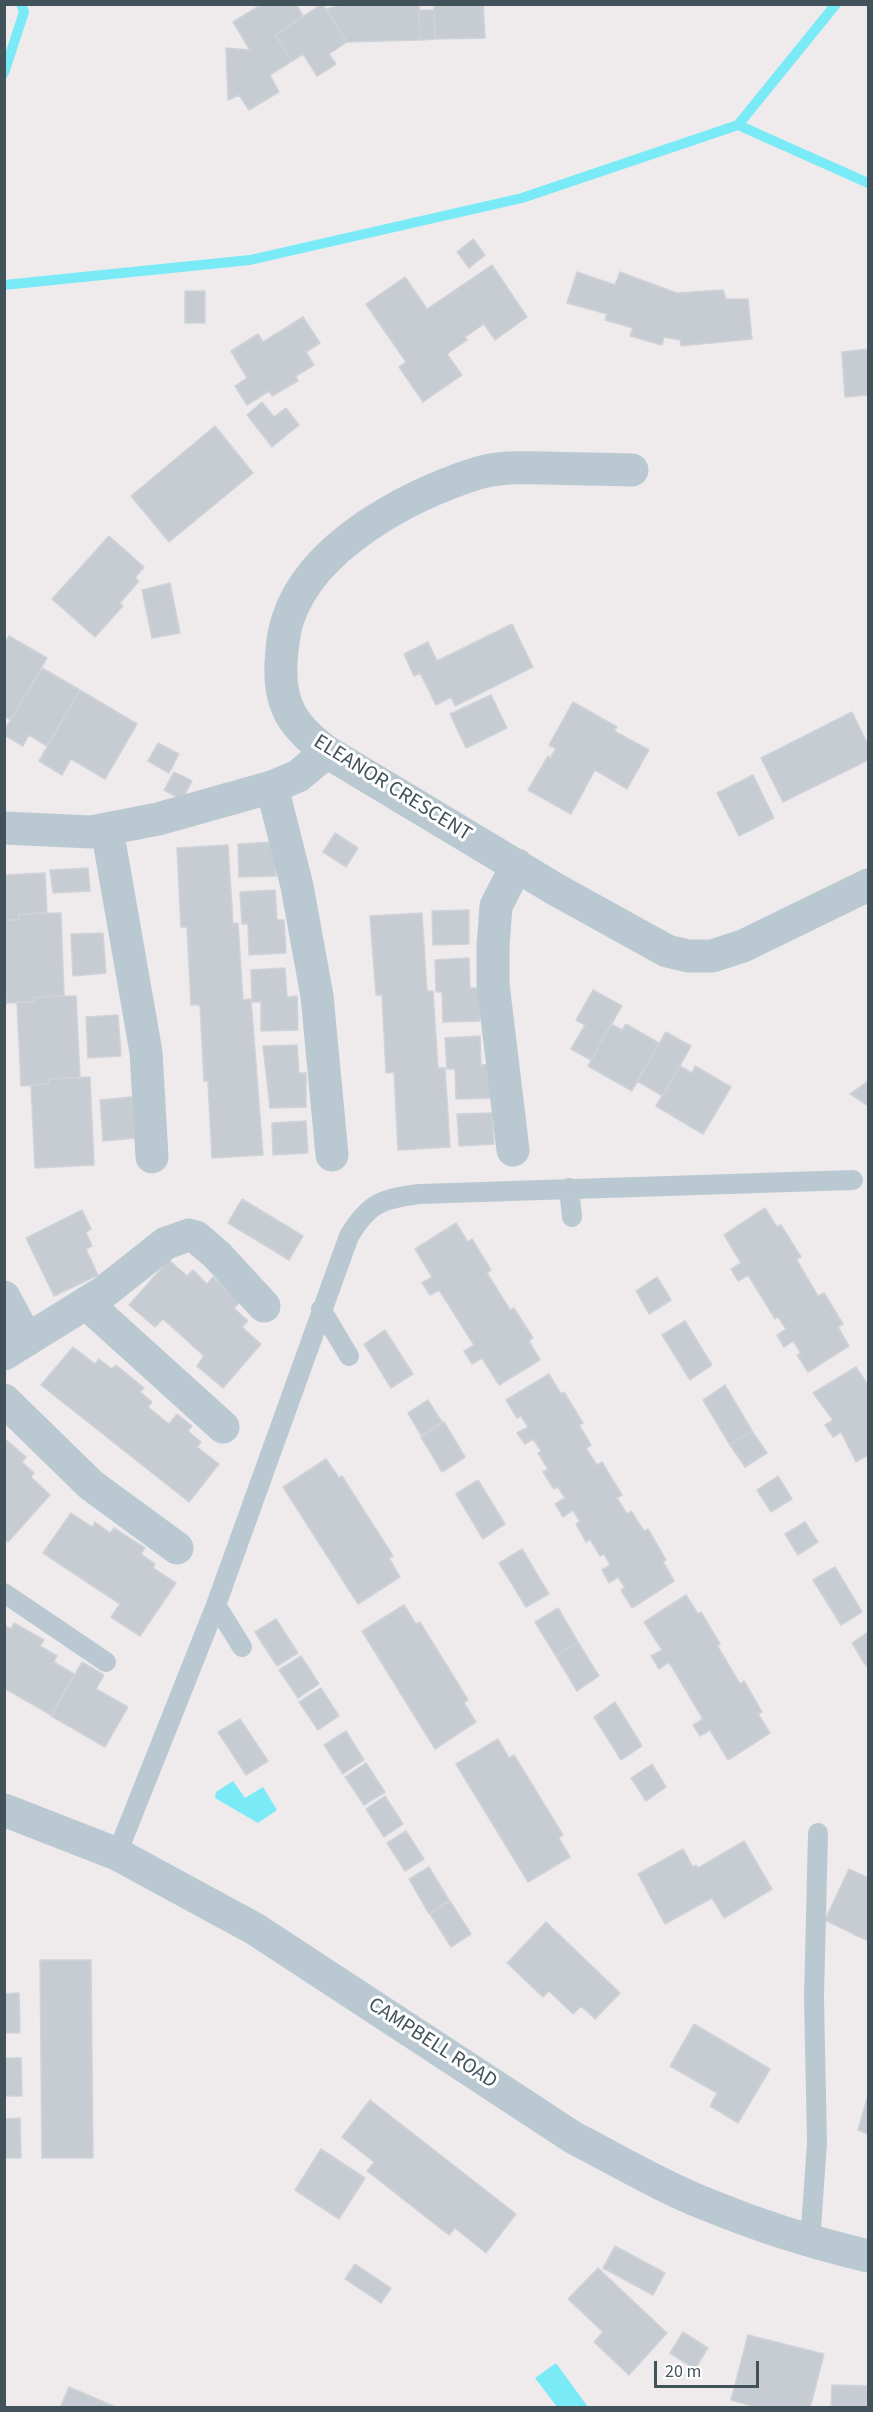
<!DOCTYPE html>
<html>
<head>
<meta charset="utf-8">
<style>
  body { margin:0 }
  #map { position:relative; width:873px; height:2412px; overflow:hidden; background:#efebec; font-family:"Source Sans 3",sans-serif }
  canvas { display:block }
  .frame { position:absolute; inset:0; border:6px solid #42525b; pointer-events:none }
  .scale { position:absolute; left:654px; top:2361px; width:105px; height:27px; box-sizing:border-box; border:3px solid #42525b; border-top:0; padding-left:8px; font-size:18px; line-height:21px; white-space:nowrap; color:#42525b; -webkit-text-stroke:4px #fff; paint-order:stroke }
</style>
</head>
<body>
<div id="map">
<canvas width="873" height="2412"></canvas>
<div class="frame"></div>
<div class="scale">20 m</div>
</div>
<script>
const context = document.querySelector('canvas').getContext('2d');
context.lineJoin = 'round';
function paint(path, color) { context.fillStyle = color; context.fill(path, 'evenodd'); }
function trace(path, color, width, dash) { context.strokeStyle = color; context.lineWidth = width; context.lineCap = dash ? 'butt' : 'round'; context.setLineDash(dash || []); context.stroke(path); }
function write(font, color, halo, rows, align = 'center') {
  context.font = font + ' "Source Sans 3",sans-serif'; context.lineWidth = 6; context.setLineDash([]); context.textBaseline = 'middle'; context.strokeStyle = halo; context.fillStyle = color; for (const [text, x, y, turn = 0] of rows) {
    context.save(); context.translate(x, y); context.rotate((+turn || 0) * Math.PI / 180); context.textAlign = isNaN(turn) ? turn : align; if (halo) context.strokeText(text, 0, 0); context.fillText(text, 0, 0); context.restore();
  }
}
const water = new Path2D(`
  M233,1781l12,17 18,-11 14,23 -19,13 -43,-25 1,-6z
  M556,2363l32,44h-31l-22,-29z`);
const stream = new Path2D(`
  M4,73l20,-61 -3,-8
  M738,125l98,-121
  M4,285l246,-25 272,-62 216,-73 130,58`);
const building = new Path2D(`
  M262,4h34l7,12 -28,19 17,26 -22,14 9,17 -30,18 -10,-15 -11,5 -2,-52 24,2 -17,-28z
  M322,4l25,38 -18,12 7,10 -19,12 -14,-22 -11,7 -17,-26z
  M346,4h73l1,36 -73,2 -21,-33z
  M434,4h49l2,34 -50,1z
  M419,10h15l1,29 -15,1z
  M473,239l12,16 -16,13 -12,-16z
  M492,265l35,52 -32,23 -11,-16 -19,13 2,3 -20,14 15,21 -39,27 -24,-35 7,-5 -40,-58 39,-27 22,32z
  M577,272l38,13 5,-13 57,21 46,-3 3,9h22l4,40 -71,7 -1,-6 -16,-3 -2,8 -32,-9 3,-8 -28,-8 2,-6 -40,-11z
  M185,291h20v32h-20z
  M303,317l17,26 -14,9 8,13 -18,11 2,5 -26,15 -3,-5 -22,14 -12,-19 12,-8 -16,-27 27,-17 5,8z
  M868,349v46l-23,2 -3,-45z
  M262,402l12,15 12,-9 13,17 -27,22 -25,-32z
  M215,426l38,47 -84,69 -38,-46z
  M109,536l35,31 -9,11 4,3 -19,22 3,3 -28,31 -43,-38z
  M170,583l10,50 -28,5 -10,-48z
  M512,624l21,43 -78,39 -4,-9 -15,8 -16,-32 -6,3 -10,-22 24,-12 9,19z
  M9,636l38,22 -36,62 -7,-4v-72z
  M42,668l38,22 -33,56 -18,-11 -6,11 -19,-11v-4z
  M80,690l57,34 -32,55 -34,-20 -9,16 -23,-14z
  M491,695l16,33 -41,20 -16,-34z
  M573,702l44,25 -3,4 35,19 -22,39 -32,-19 -24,44 -43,-24 20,-34 2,2 6,-9 -7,-4z
  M852,712l16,33v15l-85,42 -22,-44z
  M158,743l21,11 -10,19 -21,-12z
  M174,772l18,9 -10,19 -18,-10z
  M753,775l21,43 -35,18 -22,-43z
  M335,833l23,15 -12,19 -23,-15z
  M274,842l2,34 -37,1 -1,-33z
  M228,845l5,79 5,-1 5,77 8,-1 12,156 -51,3 -4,-77h-4l-4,-76h-9l-4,-78h-6l-4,-79z
  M88,868l2,23 -37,2 -3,-23z
  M45,873l2,40 -28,1v6h-15v-45z
  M275,890l2,30h7l2,33 -37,2 -1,-31h-6l-2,-32z
  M469,910v34l-36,1 -1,-34z
  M61,913l3,83 -30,1v5l-28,1 -2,-83h15v-6z
  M422,913l5,78h6l5,77h7l5,79 -52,3 -4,-78 -8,1 -4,-78h-6l-6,-79z
  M103,933l3,40 -33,3 -2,-42z
  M469,958l1,30h9l1,33 -37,1 -1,-30h-6l-1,-32z
  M285,968l2,29 10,-1 1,34 -37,1v-29h-9l-1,-32z
  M593,990l29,16 -31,54 -20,-11 14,-24 -9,-5z
  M76,996l4,82 -31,1v5l-28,2 -4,-84h17v-5z
  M118,1015l3,41 -33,2 -2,-41z
  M611,1024l11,6 4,-6 33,19 -27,48 -44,-25z
  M666,1032l25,14 -28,50 -26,-15z
  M480,1036l1,29 10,-1 2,34 -37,1 -1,-30h-8l-2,-31z
  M297,1045l2,28h7v34l-36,1 -7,-62z
  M680,1066l12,7 3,-7 36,21 -28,47 -47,-28z
  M90,1077l4,88 -59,3 -4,-83 18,-1v-5z
  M868,1081v25l-18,-12z
  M132,1097l3,41 -32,3 -3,-41z
  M492,1113l2,31 -35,2 -2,-32z
  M306,1121l2,32 -35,2 -1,-32z
  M242,1199l61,37 -14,24 -61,-37z
  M765,1208l12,19 4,-2 20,32 -5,2 22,37 6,-3 19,31 -5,3 11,19 -41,26 -11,-17 4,-2 -8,-12 -9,6 -7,-12 9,-6 -8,-12 -3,2 -27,-44 -10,6 -7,-12 10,-6 -17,-28z
  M82,1210l9,19 -5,3 6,14 -6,3 12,26 -44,21 -28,-58z
  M456,1223l12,19 4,-3 19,31 -4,3 23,37 4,-2 19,30 -4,3 11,19 -41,25 -17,-27 -10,6 -8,-13 10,-6 -35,-55 -9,5 -8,-12 10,-6 -17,-28z
  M169,1260l18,16 6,-6 14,14 6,-7 27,25 -6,6 14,13 -6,6 19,17 -38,44 -26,-22 7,-10 -41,-37 -8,8 -26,-22z
  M657,1277l14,23 -22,14 -13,-23z
  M685,1321l27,44 -22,15 -28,-45z
  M385,1330l28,44 -22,14 -27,-44z
  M73,1347l22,17 4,-5 13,10 4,-4 28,23 -4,4 12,10 -4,5 21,17 8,-10 15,12 -4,5 13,11 -4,5 22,17 -30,38 -148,-117z
  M856,1367l12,18v70l-12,7 -15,-30 -8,5 -8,-12 8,-5 -20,-27z
  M549,1374l12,20 3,-2 19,31 -4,2 12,20 -5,3 11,17 5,-3 20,33 -5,3 10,16 4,-3 13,20 4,-2 18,31 -3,2 11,19 -42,27 -11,-18 4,-2 -7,-11 -9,6 -7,-13 8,-5 -6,-11 -4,2 -10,-17 -4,3 -10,-18 4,-2 -7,-12 -10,7 -8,-13 10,-6 -7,-11 -4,2 -11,-17 5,-3 -10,-16 3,-2 -8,-12 -8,5 -8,-11 11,-6 -7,-11 -4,2 -11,-18z
  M725,1385l27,46 -22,14 -27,-45z
  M428,1400l14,22 -21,13 -13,-22z
  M444,1422l21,35 -23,15 -21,-35z
  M752,1431l15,22 -22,14 -15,-22z
  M4,1438l22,19 -4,5 12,11 -3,4 19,18 -42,47 -4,-3z
  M326,1459l13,19 3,-2 51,80 -4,2 11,19 -42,27 -75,-117z
  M778,1476l14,23 -21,13 -14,-22z
  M478,1480l27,44 -22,15 -27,-45z
  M71,1513l21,14 3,-5 15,11 4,-5 31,20 -4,6 14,10 -2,4 23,15 -36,53 -29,-19 9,-13 -77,-51z
  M805,1522l13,20 -20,13 -13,-21z
  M522,1549l27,45 -23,13 -27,-44z
  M835,1567l27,45 -21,13 -28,-45z
  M686,1595l12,19 3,-2 19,32 -3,1 23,39 4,-3 18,31 -4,2 12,19 -42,27 -18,-30 -10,6 -7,-11 10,-6 -34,-57 -10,7 -8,-13 11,-6 -18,-28z
  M404,1605l12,19 4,-2 48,78 -4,3 12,19 -41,27 -73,-118z
  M558,1608l20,34 -22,14 -21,-34z
  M276,1619l22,34 -21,13 -22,-34z
  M14,1623l30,17 -4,6 17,10 -3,6 20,12 -23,41 -47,-27v-63l7,4z
  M868,1632v33l-2,1 -14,-23z
  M578,1642l21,34 -22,15 -21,-35z
  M301,1656l18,28 -21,14 -19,-28z
  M82,1662l22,13 -8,14 32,18 -23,40 -54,-31z
  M321,1688l18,28 -21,14 -19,-28z
  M615,1702l27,44 -21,14 -27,-43z
  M240,1719l28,42 -22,14 -28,-43z
  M346,1731l18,29 -21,14 -19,-29z
  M498,1739l11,19 5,-3 49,80 -4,3 11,19 -42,25 -72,-118z
  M366,1763l19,29 -21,13 -19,-28z
  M652,1764l14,23 -20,14 -15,-23z
  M385,1796l18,28 -19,13 -18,-28z
  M406,1831l18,28 -19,12 -18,-28z
  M744,1841l28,48 -48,29 -12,-20 -47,26 -27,-50 45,-25 10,18 3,-2 2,3z
  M429,1867l20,33 -20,14 -20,-35z
  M849,1869l19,9v63l-43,-21z
  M450,1901l21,33 -20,13 -21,-33z
  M546,1922l74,71 -25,26 -14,-13 -8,8 -24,-23 -6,6 -36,-34z
  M40,1960h51l2,198h-51z
  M19,1993l1,40h-16v-39z
  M694,2024l76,45 -32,54 -28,-17 7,-13 -47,-27z
  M4,2058h17l1,38h-18z
  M868,2095v39l-10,-4z
  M370,2100l146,114 -30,39 -31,-25 -6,7 -82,-64 7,-9 -32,-25z
  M20,2118l1,40h-17v-39z
  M321,2149l44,29 -26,41 -44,-29z
  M615,2246l50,27 -12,22 -50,-27z
  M355,2264l36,24 -10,15 -36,-24z
  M598,2268l69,65 -38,42 -35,-33 9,-10 -35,-33z
  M683,2332l25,16 -13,21 -25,-16z
  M748,2335l76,19 -14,54h-51l-28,-8z
  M832,2385l36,1 -1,22h-36z
  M69,2387l49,21h-58z`);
const service = new Path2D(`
  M569,1188l3,29
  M321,1309l28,47
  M4,1593l102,69
  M216,1605l26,42
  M117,1854l99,-249 133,-369c20,-33 32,-37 70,-42l434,-14
  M810,2242l7,-99 -3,-145 4,-165`);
const minor = new Path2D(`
  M632,470c-29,-1 -58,-1 -87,-2 -23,0 -44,-2 -67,5 -69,22 -166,72 -190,146 -5,14 -6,29 -7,45 -2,43 13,63 46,88l228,137 112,62 21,5h24l31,-10 125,-61
  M272,787l25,99 20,110 15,159
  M4,828l87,4 67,-13 114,-32 26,-11 29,-24
  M107,829l39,223 6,105
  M513,1150l-20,-166v-38l3,-40 21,-41
  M4,1297l23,43
  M86,1303l137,124
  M4,1354l100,-62 62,-49 23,-8 7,2 21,18 47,51
  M4,1400l87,85 86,63`);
const tertiary = new Path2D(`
  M4,1810l113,44 138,75 319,209c43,22 88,49 132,66 53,22 107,39 162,52`);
const streetNames = [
  ["ELEANOR CRESCENT",392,789,32],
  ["CAMPBELL ROAD",432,2044,33]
];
paint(water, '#7aebf6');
trace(stream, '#7aebf6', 10);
paint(building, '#c7ccd2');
trace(building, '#cfd3d9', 1.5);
trace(service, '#bac9d1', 20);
trace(minor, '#bac9d1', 33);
trace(tertiary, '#bac9d1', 33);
write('21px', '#42525b', '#fff', streetNames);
</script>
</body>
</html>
